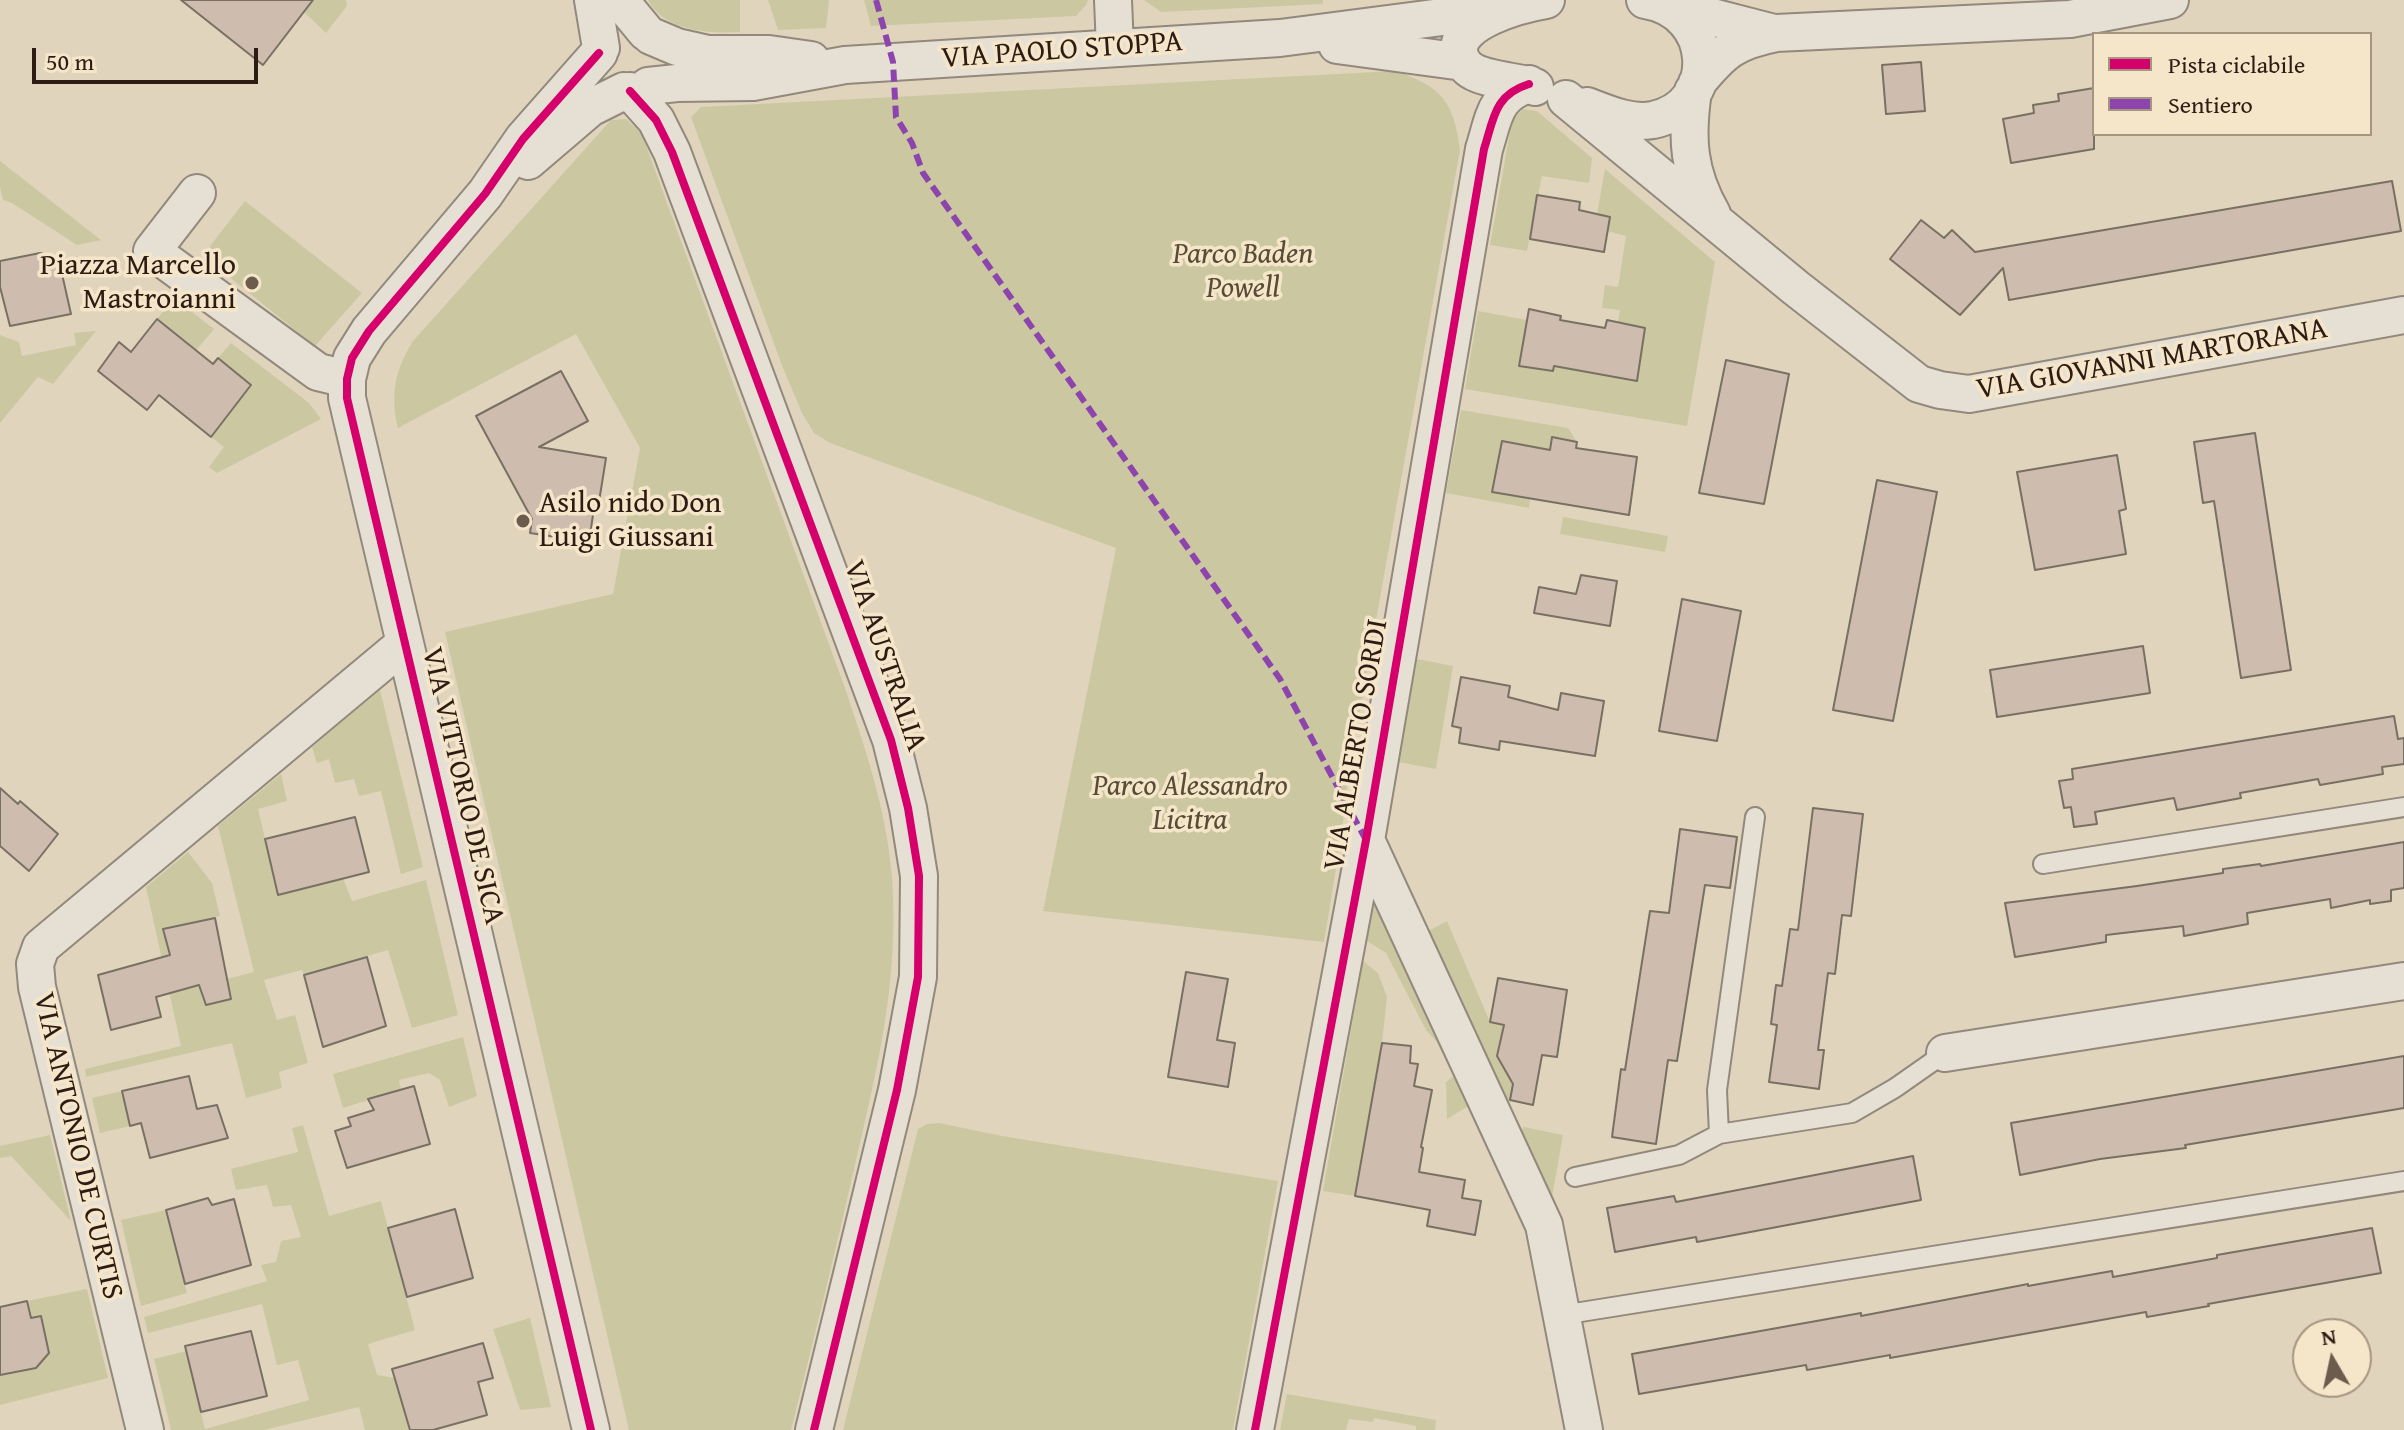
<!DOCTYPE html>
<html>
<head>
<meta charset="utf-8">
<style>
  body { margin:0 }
  #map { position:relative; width:2404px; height:1430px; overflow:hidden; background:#e0d4bd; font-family:"Gentium Book Plus",serif }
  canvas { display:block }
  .legend { position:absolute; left:2092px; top:32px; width:280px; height:104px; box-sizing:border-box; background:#f5e6ca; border:2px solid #a59581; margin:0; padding:10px 14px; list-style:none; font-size:24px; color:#2d1c13 }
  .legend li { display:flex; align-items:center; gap:16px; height:40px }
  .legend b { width:40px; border:2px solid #a59581 }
  .north { position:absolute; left:2292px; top:1318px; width:80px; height:80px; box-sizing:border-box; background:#f5e6ca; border:2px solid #a59581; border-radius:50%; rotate:351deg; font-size:22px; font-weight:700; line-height:32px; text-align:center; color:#2d1c13 }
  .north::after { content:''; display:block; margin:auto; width:28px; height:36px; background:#6c5c4e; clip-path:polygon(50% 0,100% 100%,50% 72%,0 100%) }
  .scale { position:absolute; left:32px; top:48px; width:226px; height:36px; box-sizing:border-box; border:4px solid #2d1c13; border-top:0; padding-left:10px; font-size:24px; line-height:28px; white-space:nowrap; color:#2d1c13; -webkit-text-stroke:6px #f5e6ca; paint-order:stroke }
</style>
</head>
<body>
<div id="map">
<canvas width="2404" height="1430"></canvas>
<ul class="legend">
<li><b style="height:10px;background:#d6006c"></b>Pista ciclabile</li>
<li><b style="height:10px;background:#8e44ad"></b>Sentiero</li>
</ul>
<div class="north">N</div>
<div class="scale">50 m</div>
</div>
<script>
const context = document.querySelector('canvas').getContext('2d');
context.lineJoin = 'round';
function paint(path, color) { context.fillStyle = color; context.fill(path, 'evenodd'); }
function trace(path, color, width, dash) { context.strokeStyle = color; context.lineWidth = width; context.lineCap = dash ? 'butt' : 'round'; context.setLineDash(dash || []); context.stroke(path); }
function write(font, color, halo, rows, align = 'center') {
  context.font = font + ' "Gentium Book Plus",serif'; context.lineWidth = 7; context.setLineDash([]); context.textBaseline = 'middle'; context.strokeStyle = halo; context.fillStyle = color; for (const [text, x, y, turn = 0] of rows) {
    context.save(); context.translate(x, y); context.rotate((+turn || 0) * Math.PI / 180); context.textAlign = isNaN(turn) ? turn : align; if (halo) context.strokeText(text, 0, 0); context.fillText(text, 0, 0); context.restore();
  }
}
const green = new Path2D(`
  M312,0h34l1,6 -21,27 -22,-21z
  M648,0h92v32c-30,2 -76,-1 -92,-32z
  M768,0h61l-3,28 -48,2z
  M864,0h224l-2,5 -10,11 -205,10z
  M1144,0h179v4l-162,8z
  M1395,71c46,15 59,30 65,79l-112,627 -6,55 -18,110 -281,-31 73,-363 -286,-105 -16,-10 -12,-20 -19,-45 -92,-251 10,-10z
  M1523,109l14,2 55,47 -3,25 -47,-7 -15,75 -37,-6 22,-125z
  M626,119l15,13 203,553c21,63 43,126 48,193 7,104 -14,187 -37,287 -20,89 -42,177 -64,265h-162l-184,-798 168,-38 27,-146 -64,-114 -178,94c-8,-34 -3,-58 15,-87l198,-221z
  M0,161l101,79 -24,5 -65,-42 -9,-3 -3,-13z
  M1605,169l110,93 -28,164 -222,-37 13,-78 49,9 28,41 13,2 26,10 43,8 8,-52 -27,-7 2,-12 -18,-2 3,-23 13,2 8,-51 -19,-5 -10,-17z
  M245,201l117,92 -47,53 -103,-83 -2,-17z
  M174,298l40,31 -26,31 -9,-8 8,-10 -30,-23z
  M96,331l-43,53 -15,-7 -38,46v-88l19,7 3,14 54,-11 -2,-12z
  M231,343l78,60 12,16 -104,54 -8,-6 15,-20 -13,-10 40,-51 -33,-28z
  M1461,410l107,18 9,14 -25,-5 -2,13 -58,42 38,7 -1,9 -83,-15z
  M1563,517l105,19 -3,16 -105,-18z
  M1417,659l36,7 -17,103 -38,-7z
  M380,690l43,177 -22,7 -20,-83 -22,5 -5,-17 -19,4 -6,-24 -12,4 -5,-16z
  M281,774l6,27 -29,8 20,85 65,-16 9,23 74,-21 32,135 -46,13 -24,-78 -84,25 -2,-5 -38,10 13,40 18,-5 13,48 -29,9 3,16 -36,10 -14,-55 -146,34 -1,-8 96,-23 -35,-159 42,-35 24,31 8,33 -57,13 15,62 21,-6 7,20 25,-6 -4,-20 27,-7 -36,-146z
  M1375,897l100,205 -28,17 -1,-37 8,-6 -18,-35 -10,-11 -40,-77 -19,-12z
  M1447,921l43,101 14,3 9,59 -3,17 -10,7 -75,-175z
  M1363,961l15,12 9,24 -5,46 -27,153 -32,-5z
  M463,1037l14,59 -28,11 -9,-27 -11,-7 -30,7 2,10 -58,18 -10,-34z
  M122,1091l8,35 -30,7 -8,-35z
  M939,1123l63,13 276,45 -45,249h-390l75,-301 9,-5z
  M303,1125l26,91 52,-15 34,129 -47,14 9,31 18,3 15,52h-45l-6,-23 -95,23h-93l-17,-71 32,-8 19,78 104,-29 -11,-40 -21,5 -15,-61 -114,29 -4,-16 123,-36 -6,-16 15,-3 5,-21 20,-4 -10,-32 -18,2 -6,-22 -31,5 -5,-21 67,-17 -6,-24z
  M1524,1127l39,8 -13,74 -36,-73z
  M50,1135l21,86 -60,-65 -11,2v-12z
  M166,1210l21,83 -46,13 -20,-86z
  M87,1289l21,89 -108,27v-30l36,-7 13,-15 -8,-37 -10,2 -4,-17z
  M530,1318l21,89 -31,3 -27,-81z
  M1287,1394l149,26 -1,10h-19v-4l-42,-8 -1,4 -24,-3 -3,11h-66z`);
const building = new Path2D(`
  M181,0h132l-50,65z
  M1921,62l4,49 -39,3 -4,-49z
  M2094,88v61l-83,14 -8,-44 31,-6 -1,-8 26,-4 -1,-7z
  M2392,181l9,50 -392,69 -6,-32 -43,47 -70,-56 31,-39 23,18 8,-8 23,22z
  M1537,195l43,7 -1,8 31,7 -6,35 -74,-13z
  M40,253l16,4 6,17 9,40 -61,12 -10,-39v-26z
  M1529,309l32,7 -1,4 45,8 2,-8 38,8 -8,53 -83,-15 -1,5 -34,-5z
  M157,319l56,45 5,-6 33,27 -40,52 -52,-42 -12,15 -49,-39 21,-29 12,10z
  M1726,360l63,14 -25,130 -65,-11z
  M561,371l27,50 -49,26 67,11 -8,50h-4l-5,34 -59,-9 2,-14 -56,-103z
  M2255,433l36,237 -50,8 -27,-177 -11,2 -9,-61z
  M1552,437l25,5 -1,6 61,9 -8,58 -137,-23 10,-51 48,9z
  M2117,455l9,54 -7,2 7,43 -91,16 -18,-98z
  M1877,480l60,12 -44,229 -60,-11z
  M1581,575l36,6 -7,45 -76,-13 5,-26 37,7z
  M1682,599l59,12 -24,130 -58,-10z
  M2143,646l7,47 -153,24 -7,-47z
  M1461,677l49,9 -2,11 50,13 3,-17 43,8 -9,55 -95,-15 -1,9 -40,-7 2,-15 -9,-2z
  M2394,716l4,23 6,-1v26l-22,3 1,7 -63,11 -2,-6 -78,14 1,5 -64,12 -3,-12 -79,14 2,12 -23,3 -3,-20 -7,1 -5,-27 14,-2 -1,-10z
  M0,788l18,16 2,-3 38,33 -29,37 -29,-25z
  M1813,808l50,6 -12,102 -9,-1 -7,59 -7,-1 -10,77h6l-5,39 -50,-7 8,-57 -6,-1 5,-39 6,1 8,-57 8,1z
  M355,817l14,55 -91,23 -13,-56z
  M1680,829l57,8 -7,51 -25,-3 -28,176 -9,-1 -12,84 -44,-7 9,-68 4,1 25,-159 19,2z
  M2404,842v46l-13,2v11l-21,3v-4l-39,8 -1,-9 -83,14 1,11 -64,12 -1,-10 -77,9v7l-91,15 -10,-54 132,-17 86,-13v-4l37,-5 1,2z
  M215,918l16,81 -25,6 -7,-20 -43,12 5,20 -50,13 -13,-55 72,-20 -7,-26z
  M367,957l19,69 -63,21 -19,-72z
  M1186,972l42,7 -11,61 18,3 -7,44 -60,-10z
  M1498,978l69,12 -10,67 -15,-2 -9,50 -23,-5 3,-16 -16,-28 7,-31 -14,-3z
  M1382,1043l29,3 -1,17 8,1 -4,22 18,4 -11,57 2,1 -4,24 46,8 -3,18 19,3 -6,34 -48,-9 3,-16 -75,-14z
  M2404,1056v52l-219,37 1,3 -86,11 -80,16 -9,-52z
  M189,1076l8,33 20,-4 11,33 -78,20 -9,-35 -11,3 -8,-35z
  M414,1086l16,58 -83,24 -12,-37 16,-5 -3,-8 26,-8 -6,-11z
  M1913,1156l8,44 -224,42 -1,-5 -81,15 -8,-44 67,-12 2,6z
  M208,1198l4,7 22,-6 17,66 -66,19 -19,-74z
  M455,1209l18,69 -66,19 -19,-69z
  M2372,1228l9,45 -173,31 1,2 -62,11 -1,-5 -256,46v-3l-83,15 -1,-5 -167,29 -7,-40 229,-41v3l167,-32v2l84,-15 1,6 104,-19v-3z
  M27,1301l4,17 10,-2 8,37 -13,15 -36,7v-68z
  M251,1331l16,65 -66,16 -16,-66z
  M483,1343l10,35 -15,4 9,33 -54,15h-23l-18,-61z`);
const lane = new Path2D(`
  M2043,864l361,-57
  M1719,1134l-2,-44 38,-273
  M1575,1177l104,-22 40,-21 133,-21 43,-25 50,-35
  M1562,1315l842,-134`);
const street = new Path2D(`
  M593,0l8,48
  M624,0l3,9 19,23
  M1113,0l2,48
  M1669,6l105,27
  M651,36l26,11 31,7h61l42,6
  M1337,45l126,17
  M1697,83c26,-32 38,-42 79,-50l294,-14 100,-19
  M648,86l29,-3 76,-1 92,-17 435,-27 232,-30
  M1535,87c-18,-6 -54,-7 -67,-19 -5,-4 -8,-10 -9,-16 -3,-31 63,-48 87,-52
  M630,91l26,29 16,32 219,588 17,68 11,68 -1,101 -21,113 -83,340
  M1693,91c-7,47 -5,81 19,123
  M1566,99l230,189 123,96 21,6 29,4 435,-79
  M1587,106c21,8 43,18 66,14 68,-14 63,-109 -8,-120
  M528,161l62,-53 34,-17
  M197,193l-45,58 166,121 29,7
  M1366,840l178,385 40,205
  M1945,1053l459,-72
  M145,1430l-108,-443 -2,-23 6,-17 363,-303
  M591,1430l-244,-1032v-19l5,-21 17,-27 116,-137 38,-55 76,-86
  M1255,1430l111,-590 118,-691c10,-31 10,-54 45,-65`);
const quiet = new Path2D(`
  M876,0l17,62 3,55 16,26 11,30 357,506 86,161`);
const cycleway = new Path2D(`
  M630,91l26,29 16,32 219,588 17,68 11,68 -1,101 -21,113 -83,340
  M591,1430l-244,-1032v-19l5,-21 17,-27 116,-137 38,-55 76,-86
  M1255,1430l111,-590 118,-691c10,-31 10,-54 45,-65`);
const markers = [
  [252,283,8,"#6c5c4e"],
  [523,521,8,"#6c5c4e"]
];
const streetNames = [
  ["VIA PAOLO STOPPA",1062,51,-4],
  ["VIA GIOVANNI MARTORANA",2152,360,-10],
  ["VIA AUSTRALIA",884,656,71],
  ["VIA ALBERTO SORDI",1357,745,-80],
  ["VIA VITTORIO DE SICA",462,786,77],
  ["VIA ANTONIO DE CURTIS",77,1146,77]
];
const parkNames = [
  ["Parco Baden",1243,255],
  ["Powell",1243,289],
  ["Parco Alessandro",1190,787],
  ["Licitra",1190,821]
];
const poiNames = [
  ["Piazza Marcello",236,266],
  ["Mastroianni",236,300],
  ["Asilo nido Don",539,504,"left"],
  ["Luigi Giussani",539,538,"left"]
];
paint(green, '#cbc8a1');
paint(building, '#cebdaf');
trace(building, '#797064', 2);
trace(lane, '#92897c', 22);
trace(street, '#92897c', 40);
trace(lane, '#e6e0d4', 18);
trace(street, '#e6e0d4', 36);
trace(quiet, '#8e44ad', 6, [12, 6]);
trace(cycleway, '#d6006c', 8);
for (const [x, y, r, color] of markers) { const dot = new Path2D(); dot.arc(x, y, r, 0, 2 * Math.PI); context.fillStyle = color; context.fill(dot); trace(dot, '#f5e6ca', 3); }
write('30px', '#2d1c13', '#f5e6ca', streetNames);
write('italic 30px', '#574d37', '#f5e6ca', parkNames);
write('30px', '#2d1c13', '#f5e6ca', poiNames, 'right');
</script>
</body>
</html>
